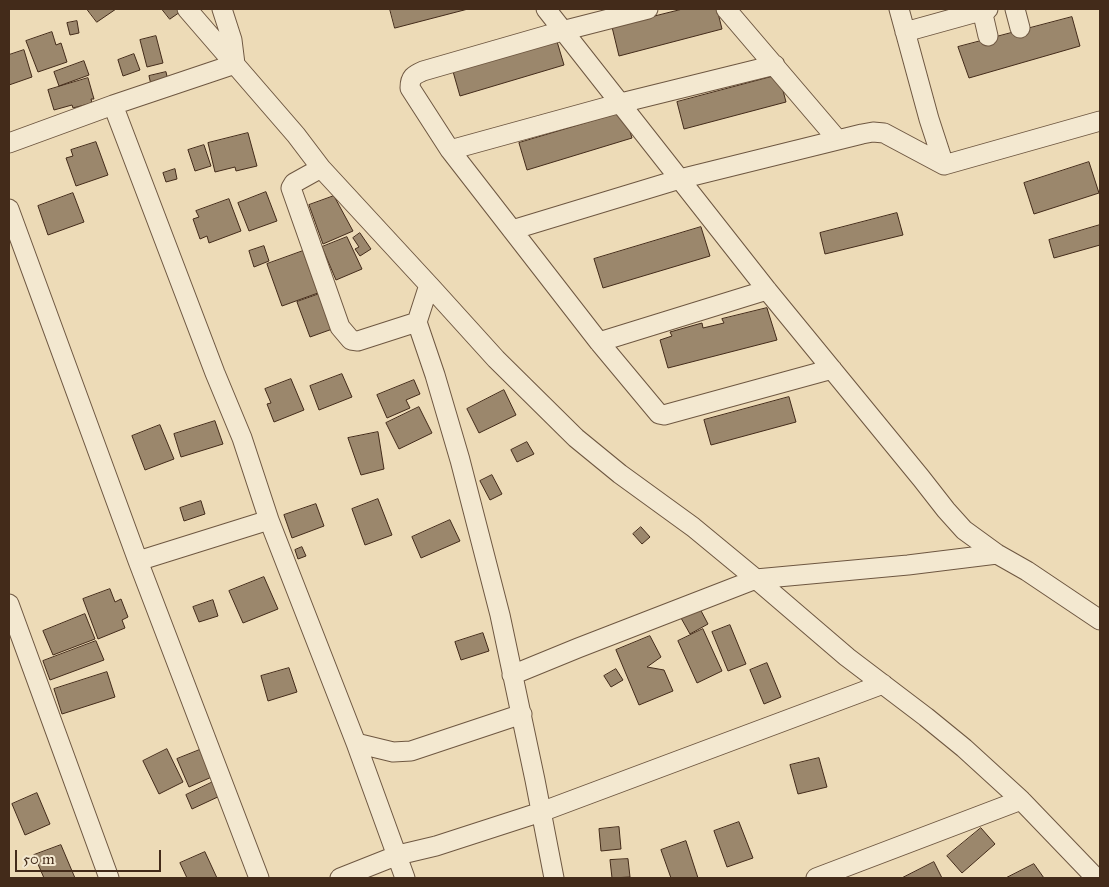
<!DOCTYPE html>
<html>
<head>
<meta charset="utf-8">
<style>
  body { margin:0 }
  #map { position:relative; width:1109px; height:887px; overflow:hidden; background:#eddbb7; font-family:"IM FELL Great Primer",serif }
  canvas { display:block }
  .frame { position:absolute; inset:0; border:10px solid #432b1a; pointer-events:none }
  .scale { position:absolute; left:15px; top:850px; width:146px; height:22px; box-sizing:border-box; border:2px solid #432b1a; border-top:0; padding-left:6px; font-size:15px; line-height:18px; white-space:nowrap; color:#432b1a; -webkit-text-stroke:4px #f3e8d0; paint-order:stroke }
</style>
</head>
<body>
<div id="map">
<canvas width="1109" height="887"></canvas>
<div class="frame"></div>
<div class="scale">50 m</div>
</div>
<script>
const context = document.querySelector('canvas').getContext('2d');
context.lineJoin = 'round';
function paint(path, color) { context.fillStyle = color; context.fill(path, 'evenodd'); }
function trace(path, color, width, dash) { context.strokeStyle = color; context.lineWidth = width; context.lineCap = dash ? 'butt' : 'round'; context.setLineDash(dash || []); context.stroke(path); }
const building = new Path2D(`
  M87,9h29l-19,13z
  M162,9h15l3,3 -10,7z
  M390,9h78l-73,19z
  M683,9h34l5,20 -103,27 -7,-29z
  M1072,17l8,29 -111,32 -11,-31z
  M77,21l2,12 -9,2 -3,-12z
  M52,32l4,13 5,-2 6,19 -29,10 -12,-31z
  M156,36l7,27 -16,4 -7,-27z
  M556,38l8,27 -104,31 -8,-28z
  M24,50l8,27 -23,8v-30z
  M134,54l6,16 -17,6 -5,-16z
  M84,61l5,14 -30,11 -5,-14z
  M166,72l3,13 -17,4 -3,-13z
  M779,75l7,27 -102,27 -7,-27z
  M88,78l6,21h-3l1,4 -19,5 -1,-3 -18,5 -6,-20z
  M624,112l8,26 -105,32 -8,-27z
  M248,133l9,33 -21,5 -1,-4 -20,5 -7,-29z
  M96,142l12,33 -32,11 -10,-28 7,-2 -2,-6z
  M204,145l7,21 -16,5 -7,-21z
  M1089,162l10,31 -65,21 -10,-31z
  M175,169l2,10 -11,3 -3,-9z
  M266,192l11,29 -28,10 -11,-28z
  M73,193l11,29 -36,13 -10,-29z
  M334,196l19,35 -30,13 -14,-39z
  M229,199l12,32 -32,12 -2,-7 -7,3 -7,-20 6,-2 -3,-6z
  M897,213l6,22 -78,19 -5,-21z
  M1100,225v20l-46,13 -5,-18z
  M701,227l9,29 -107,32 -9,-29z
  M360,233l11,16 -11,7 -5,-7 4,-2 -6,-9z
  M347,237l15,32 -26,11 -14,-33z
  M264,246l5,15 -15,6 -5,-16z
  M303,251l15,42 -36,13 -15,-42z
  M325,292l13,35 -28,10 -13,-35z
  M767,308l10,32 -109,28 -8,-28 12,-4 -2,-4 32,-9 1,5 21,-5 -2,-4z
  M342,374l10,23 -33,13 -9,-24z
  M291,379l13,31 -30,12 -7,-18 4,-1 -6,-14z
  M414,380l6,14 -14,6 4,8 -23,10 -10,-23z
  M504,390l12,25 -37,18 -12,-24z
  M789,397l7,25 -85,23 -7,-25z
  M419,407l13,26 -33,16 -13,-26z
  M215,421l8,23 -42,13 -7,-23z
  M160,425l14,34 -29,11 -13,-34z
  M378,432l6,37 -23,6 -13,-37z
  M527,442l7,12 -17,8 -6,-12z
  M492,475l10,19 -12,6 -10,-19z
  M378,499l14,36 -27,10 -13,-36z
  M201,501l4,13 -21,7 -4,-13z
  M316,504l8,22 -32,12 -8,-23z
  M450,520l10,21 -39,17 -9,-21z
  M641,527l9,10 -8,7 -9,-10z
  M302,547l4,9 -8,3 -3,-9z
  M264,577l14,32 -35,14 -14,-32z
  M110,589l5,13 6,-3 7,18 -6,3 3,8 -27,11 -15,-40z
  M213,600l5,16 -19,6 -6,-15z
  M699,607l9,17 -18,10 -9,-16z
  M85,614l10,25 -42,16 -10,-24z
  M730,625l16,39 -18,7 -16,-39z
  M703,629l19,42 -25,12 -19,-42z
  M483,633l6,18 -28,9 -6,-18z
  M650,636l11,21 -14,10 17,3 9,21 -34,14 -23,-55z
  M96,641l8,19 -54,20 -7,-19z
  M767,663l14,34 -17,7 -14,-34z
  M289,668l8,24 -29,9 -7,-25z
  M616,669l7,11 -12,7 -7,-11z
  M107,672l8,25 -53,17 -8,-25z
  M167,749l16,33 -24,12 -16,-33z
  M202,749l12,27 -25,11 -12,-28z
  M819,758l8,29 -29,7 -8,-29z
  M215,781l7,14 -30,14 -6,-14z
  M37,793l13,31 -25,11 -13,-31z
  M739,822l14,36 -26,9 -13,-36z
  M619,827l2,22 -20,2 -2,-22z
  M981,828l14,16 -33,29 -15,-17z
  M686,841l12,37h-27l-10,-28z
  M61,845l14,33h-31l-10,-23z
  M205,852l12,26h-30l-7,-15z
  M628,859l2,18 -18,1 -2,-18z
  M934,862l8,16h-40z
  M1034,864l10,14h-38z`);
const minor = new Path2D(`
  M187,9l109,126 25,33 108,117 -12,37 18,53 25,85 40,155 35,165 19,98
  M546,9l221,281 154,188 25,32 18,20 33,24 30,17 73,49
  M648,9l-86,22 -139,40c-9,4 -13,6 -13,17l40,62 149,192 60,72 5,1 168,-46
  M726,9l111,130
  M899,9l30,110 15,46
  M1015,9l5,19
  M982,10l6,26
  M905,32l83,-23
  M113,105l102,268 27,65 27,82 87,223 49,135
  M9,143l104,-38 122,-41 -3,-24 -10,-31
  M450,150l171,-47 154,-38
  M321,168l-27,15 -3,5 49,139 11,13 7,1 59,-19
  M9,209l129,352 121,317
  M512,230l168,-51 182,-45 11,-2 11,1 60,32 156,-44
  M429,285l67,74 80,79 44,36 73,53 63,52 152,-14 89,-11
  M599,342l168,-52
  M138,561l131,-41
  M9,604l100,274
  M512,675l66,-27 178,-69 91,78 79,60 38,31 57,52 75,78
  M356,743l37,9 18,-1 111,-37
  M340,878l58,-23 38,-9 105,-34 342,-128
  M816,878l205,-78`);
paint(building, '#9b876c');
trace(building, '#432b1a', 1);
trace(minor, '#6e5741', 21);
trace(minor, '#f3e8d0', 19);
</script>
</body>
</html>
